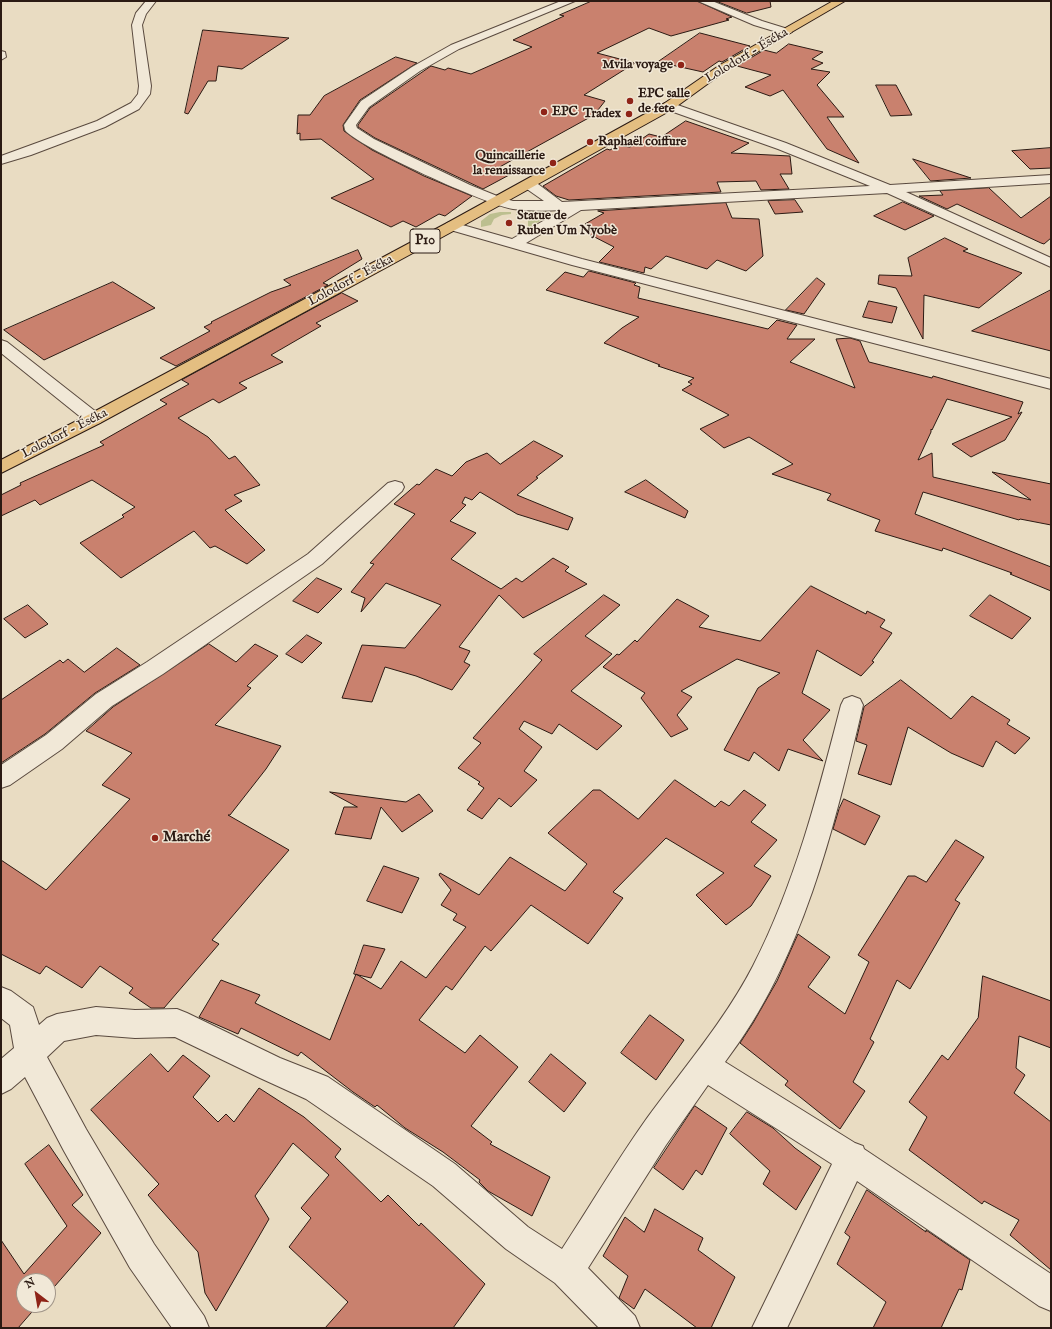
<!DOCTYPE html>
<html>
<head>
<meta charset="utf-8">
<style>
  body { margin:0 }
  #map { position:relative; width:1052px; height:1329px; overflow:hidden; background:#e9dcc2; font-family:"IM FELL English",serif }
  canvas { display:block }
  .frame { position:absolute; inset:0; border:2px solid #2b1a13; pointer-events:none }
  .north { position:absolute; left:16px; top:1273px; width:40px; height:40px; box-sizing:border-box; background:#f1e8d7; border:1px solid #a29689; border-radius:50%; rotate:329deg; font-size:11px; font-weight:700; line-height:16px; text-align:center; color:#2b1a13 }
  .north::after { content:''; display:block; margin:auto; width:14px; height:18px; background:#8f2418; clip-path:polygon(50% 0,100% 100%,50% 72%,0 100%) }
</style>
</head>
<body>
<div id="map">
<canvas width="1052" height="1329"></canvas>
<div class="frame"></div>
<div class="north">N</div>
</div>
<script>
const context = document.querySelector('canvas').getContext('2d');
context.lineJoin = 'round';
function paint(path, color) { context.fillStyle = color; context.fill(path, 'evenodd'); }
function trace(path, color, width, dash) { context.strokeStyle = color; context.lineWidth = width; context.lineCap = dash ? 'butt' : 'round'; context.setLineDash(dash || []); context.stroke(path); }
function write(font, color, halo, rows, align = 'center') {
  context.font = font + ' "IM FELL English",serif'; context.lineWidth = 3; context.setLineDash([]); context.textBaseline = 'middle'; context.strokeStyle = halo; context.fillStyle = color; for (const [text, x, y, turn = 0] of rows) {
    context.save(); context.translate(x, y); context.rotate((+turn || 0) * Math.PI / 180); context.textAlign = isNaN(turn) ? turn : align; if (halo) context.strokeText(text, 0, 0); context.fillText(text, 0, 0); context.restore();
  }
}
const green = new Path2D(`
  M542,211l6,1 1,4 -21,12v-8l-12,-5 2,-3z
  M500,212h11v2l-9,1 -8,4 -3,6 -10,2v-6l9,-7z`);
const building = new Path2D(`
  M592,1h105l35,16 -6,2 3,1 -58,16 -22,-8 -52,25 38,10 -51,32 21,6 -11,14 -98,54 15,5 -28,15 -108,-51 -17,-11v-2l12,-17 61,-42 14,4 3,-2 23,6 61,-27 -19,-7 51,-24 -4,-1z
  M716,1h54l1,6 -24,6z
  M203,30l86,8 -47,31 -24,-3 -2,15h-8l-20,33 -3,-1z
  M700,33l50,13 -28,16 -3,-1 -16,11 -45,-10z
  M789,44l34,8 -11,7 11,4 -12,6 19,3 -13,13 27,32h-17l32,46 -32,-14 -44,-59 -13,6 -25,-9 26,-12 -34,-9 27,-16 12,3z
  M396,57l21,6 -57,37 -17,25 1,6 28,19 52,26 48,20 -27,20 -6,-2 -23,13 -13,-6 -12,6 -60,-29 43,-19 -53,-40 -21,1v-7l-3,1 1,-19h12l14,-19z
  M876,85h20l16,30 -21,1z
  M686,121l63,22 -18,10 59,3 2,18h-12l9,15 -28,1 -5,-9 -39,1 4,10 -152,8 -13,-4 -13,-10 64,-37 3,1 12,-7 1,3 7,1 19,-13 12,3z
  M1051,148v20l-21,1 -18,-18z
  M913,159l58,19 -40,3z
  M989,188l32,30 30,-22v42l-7,6 -3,-1 -84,-39 -10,5 -28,-13 24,-1 -3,-4z
  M795,200l8,12 -28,2 -7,-13z
  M903,202l31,14 -29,14 -31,-14z
  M726,203l6,15 27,1 4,37 -17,15 -29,-11 -10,9 -41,-13 -15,13 -6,-2 -1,6 -45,-11 15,-15 -31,-16 9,-4 -7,-3 19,-11 -6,-2z
  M945,238l23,11 -5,2 59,22 -43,35 -55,-13 -1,44 -27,-51 -18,-4 1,-9 33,1 -4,-18z
  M358,250l4,9 -39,24 5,2 -152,81 -16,-8 50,-27 -6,-4 8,-4 -1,-1 60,-30 20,-7 -7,-5z
  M589,271l47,12 -2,2 6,2 -2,11 130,31 9,-9 20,5 -10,14h28l-25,23 65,26 -19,-49 14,-1 10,3 9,21 63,16 1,-2 90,26 -5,12 4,-2 -17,28 -34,17 -19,-13 60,-27 -65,-18 -15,31 -1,-1v3l-13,28 14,-7 1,24 98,23 -39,-28 59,12v41l-31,-6 -1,1 -96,-28 -8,22 136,53v24l-41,-17 2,-1 -69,-25 -1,3 -67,-20 5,-11 -53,-20 4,-6 -59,-20 21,-10 -44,-27 -25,11 -24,-19 29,-14 -47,-25 10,-6 -4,-2 6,-4 -36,-12 2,-1 -56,-22 18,-15 17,-11 -93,-27 19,-18 18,5z
  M817,278l8,6 -21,30 -18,-4z
  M113,282l42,26 -111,52 -40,-30z
  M1051,290v61l-79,-20z
  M342,293l16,8 -42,22 5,3 -50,29 12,7 -44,21 8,5 -28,15 -6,-4 -35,19 30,19 21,22 6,-3 25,29 -26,10 8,6 -17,9 40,40 -18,14 -32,-18 -5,2 -16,-17 -73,47 -41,-35 44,-26 -2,-2 13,-8 -43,-27 -52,25 -5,-5 -34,16v-21l20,-10 -1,-2 84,-38 -4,-3 67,-38 -7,-4 29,-16 -7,-4z
  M869,301l28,6 -5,16 -29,-6z
  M534,441l29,15 -27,21 2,1 -21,17 56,23 -5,12 -51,-16 -37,-22 -8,8 -7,-3 -3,6 4,2 -16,16 26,12 -25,26 50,30 15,-11 6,4 31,-24 16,9 -4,4 22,13 -64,34 -24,-23 -40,52 11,4 -6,11 6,3 -18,25 -36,-14 -31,-9 -13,35 -30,-4 20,-53 43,3 36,-43 -55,-22 -25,29 4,-14 -14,-6 23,-28 -4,-1 45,-49 -21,-10 23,-20 2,1 17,-16 16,7 14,-14 21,-9 13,11z
  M646,480l42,31 -3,7 -60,-26z
  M317,578l25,11 -24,24 -25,-12z
  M811,586l55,28 1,-3 18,9 -5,7 12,6 -20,28 2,1 -13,14 -44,-26 -15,43 28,17 -27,30 20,21 -35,-12 -9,22 -25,-19 -5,9 -25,-11 34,-62 22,-15 -43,-14 -56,32 11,6 -15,18 11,14 -17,8 -30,-39 4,-5 -42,-26 14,-13 2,1 16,-15 2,2 40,-43 32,17 -10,11 61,14z
  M604,595l16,10 -35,31 27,18 -41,37 51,35 -25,24 -38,-26 -7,10 -28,-13 -5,8 23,18 -18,24 13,9 -26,27 -12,-9 -17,21 -15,-9 17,-22 -6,-4 2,-2 -22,-14 23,-25 -8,-5 69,-78 -8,-6z
  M990,595l41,23 -19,21 -42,-23z
  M28,605l20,19 -23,14 -21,-19z
  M307,635l15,8 -20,20 -16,-9z
  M209,644l27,18 19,-18 23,12 -31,30 4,2 -36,37 66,21 -15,23 -36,46h-2l61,35 -77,90 7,4 -55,64h-13l-22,-15 4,-5 -33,-22 -18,22 -36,-22 -6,8 -39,-20v-94l45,30 84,-91 -28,-14 30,-32 -46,-22 27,-24z
  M117,648l23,17 -45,28 -50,41 -44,29v-63l59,-40 3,3 5,-4 16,13z
  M901,680l50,39 21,-23 38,24 -3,4 23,14 -15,16 -19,-13 -13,26 -32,-14 -43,-26 -17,58 -33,-11 9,-29 -11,-4 8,-34z
  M675,780l40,27 6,-6 8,5 15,-16 22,15 -15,17 26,18 -23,26 17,10 -20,30 -25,19 -30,-30 28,-22 -58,-35 -53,54 10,6 -35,46 -57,-39 -40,46 -6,-5 -33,44 -6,-4 -27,34 46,33 15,-18 38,32 -47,59 21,16 -2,2 60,33 -18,39 -44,-25 -9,-9 1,-2 -37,-28 -38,-24 -28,-23 -2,2 -22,-15 -52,-40 -3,4 -57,-28 -3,6 -39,-17 22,-37 39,15 -5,8 75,37 26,-66 25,15 20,-28 25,17 40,-51 -13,-7 4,-6 -16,-9 10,-15 -12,-15 1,-2 39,22 31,-38 55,34 22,-27 -39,-31 45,-43h7l38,29z
  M330,792l76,10 13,-8 14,17 -31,21 -21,-25 -10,32 -36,-5 9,-27h13z
  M844,799l36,17 -15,29 -32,-16 6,-20z
  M956,840l28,17 -29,43 5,3 -50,86 -13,-9 -27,59 4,3 -21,40 12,9 -25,38 -55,-44 3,-4 -48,-38 13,-20 24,-42 21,-47 32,23 -22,30 37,27 24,-52 -11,-7 50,-79h7l11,6z
  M384,866l35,12 -17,35 -35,-12z
  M364,945l21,4 -14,29 -17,-4z
  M983,976l68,25v47l-32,-12 -3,32 9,7 -11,18 37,29v148l-41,-35 9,-15 -35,-19 -2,3 -73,-54 18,-33 -18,-15 33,-47 6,5 30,-42z
  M650,1015l34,25 -28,40 -35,-27z
  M151,1054l17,18 15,-17 27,21 -17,21 25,25 8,-8 8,8 25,-34 45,29 37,32 -6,8 46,45 7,-7 31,31 2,-3 64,61 -32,44h-128l23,-26 -59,-55 22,-29 -10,-10 28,-33 -36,-32 -38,53 14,23 -53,92 -11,-18 -7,-41 -50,-57 11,-11 -68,-74z
  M551,1054l35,29 -22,29 -35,-30z
  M695,1106l32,22 -25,47 -6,-5 -13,20 -29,-22z
  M747,1112l26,16 22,20 26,19 -25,43 -33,-26 7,-13 -40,-37z
  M49,1145l34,50 -11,10 29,28 -53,61v-13h-24v24h14l-20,23h-17v-88l23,34 43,-48 -42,-62z
  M867,1190l59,42v-2l44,30 -8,30 -3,-1 -18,39h-68l13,-26 -49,-38 13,-27 -5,-4z
  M655,1209l48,29 -5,12 37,27 -24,51h-14l-52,-39 -11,20 -15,-11 9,-22 -25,-20 22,-39 19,15z`);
const minor = new Path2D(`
  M146,1h10l-10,13 -4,11 9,61 -1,8 -11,15 -34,18 -74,28 -30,9v-8l96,-35 34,-18 7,-9 1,-8 -7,-61 4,-12z
  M561,1h14l-116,48 -39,22 -51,36 -13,18 1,3 17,11 96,46 32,13 11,3h31l-20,-14 -2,-3 2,-3h10l28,21 308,-16 -92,-37 -113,-40 -2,-3 2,-3 4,-1 117,41 104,42 161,-10v8l-145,9 145,66v9l-164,-74 -306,17 -55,33 56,16 469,120v10l-479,-124 -125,-36 -2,-3 2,-3 5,-1 60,17 50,-29c-16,1 -34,1 -49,-1 -23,-3 -157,-63 -168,-79l-1,-5 17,-24 51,-34 39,-22z
  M698,1h14l50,20 29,9 1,2 -5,3 -33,-10z
  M1,51l4,1 1,5 -5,3z
  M1,340l6,2 93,73 3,4 -3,4 -6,1 -6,-1 -87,-70z
  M395,481l7,2 2,4 -2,4 -80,73 -159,110 -51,32 -50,43 -52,36 -9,3v-23l45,-30 50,-41 51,-32 161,-108 80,-71z
  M852,696l8,3 3,6c-29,123 -60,255 -138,357l130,81 8,3 1,3 187,125v37l-12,-5 -182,-125 -70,147h-35l80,-164 -124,-79 -42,60 -78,123 47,48 5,12h-41l-44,-45 -49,-34 -73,-63 -127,-87 -46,-21 -85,-41 -40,1 -39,-3 -32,6 -17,16 39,72 68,115 50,72 5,12h-37l-42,-60 -66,-117 -39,-74 -14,12 -10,5v-35l13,-11 -4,-23 -9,-7v-31l10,4 22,16 6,18 8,-7 10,-4 39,-7 39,3 42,-1 10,4 93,45 48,19 127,87 73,63 34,22c28,-43 54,-87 83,-128 37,-51 79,-99 108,-155 42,-82 65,-172 88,-261l3,-6z`);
const primary = new Path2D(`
  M833,1h12l-117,68 -55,40 -216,120 -357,194 -99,50v-13l87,-45 359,-192 218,-120 55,-38z`);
const markers = [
  [681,65,4,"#8f2418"],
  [630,101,4,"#8f2418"],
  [544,112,4,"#8f2418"],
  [629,114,4,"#8f2418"],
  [590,142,4,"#8f2418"],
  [553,163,4,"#8f2418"],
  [509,223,4,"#8f2418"],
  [155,838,4,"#8f2418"]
];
const farStreetnames = [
  ["Lolodorf - Éséka",747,56,-31],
  ["Lolodorf - Éséka",351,281,-28],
  ["Lolodorf - Éséka",65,434,-27]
];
const farPoinames = [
  ["Mvila voyage",673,65,"right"],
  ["EPC salle",638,94],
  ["de fete",638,109],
  ["EPC",552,112],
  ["Tradex",621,114,"right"],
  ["Raphaël coiffure",598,142],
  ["Quincaillerie",545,156,"right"],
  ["la renaissance",545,171,"right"],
  ["Statue de",517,216],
  ["Ruben Um Nyobè",517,231]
];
const shields = [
  [425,241,30]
];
const shieldNames = [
  ["P10",425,241]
];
const poiNames = [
  ["Marché",163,838]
];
paint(green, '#bcbf8f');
paint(building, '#c9816e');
trace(building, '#2b1a13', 1);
trace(minor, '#5a4a3f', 2);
trace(primary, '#2b1a13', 2);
paint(minor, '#f1e8d7');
paint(primary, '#e4be81');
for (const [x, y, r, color] of markers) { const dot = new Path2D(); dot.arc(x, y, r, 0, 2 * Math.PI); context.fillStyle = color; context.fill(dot); trace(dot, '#f1e8d7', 1.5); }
write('13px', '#2b1a13', '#f1e8d7', farStreetnames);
write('bold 13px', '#2b1a13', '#f1e8d7', farPoinames, 'left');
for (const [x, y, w] of shields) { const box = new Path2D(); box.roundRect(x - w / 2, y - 12, w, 24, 3); context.fillStyle = '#f1e8d7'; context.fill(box); trace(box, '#2b1a13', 1); }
write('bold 14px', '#2b1a13', null, shieldNames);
write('bold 15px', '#2b1a13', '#f1e8d7', poiNames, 'left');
</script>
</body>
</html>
